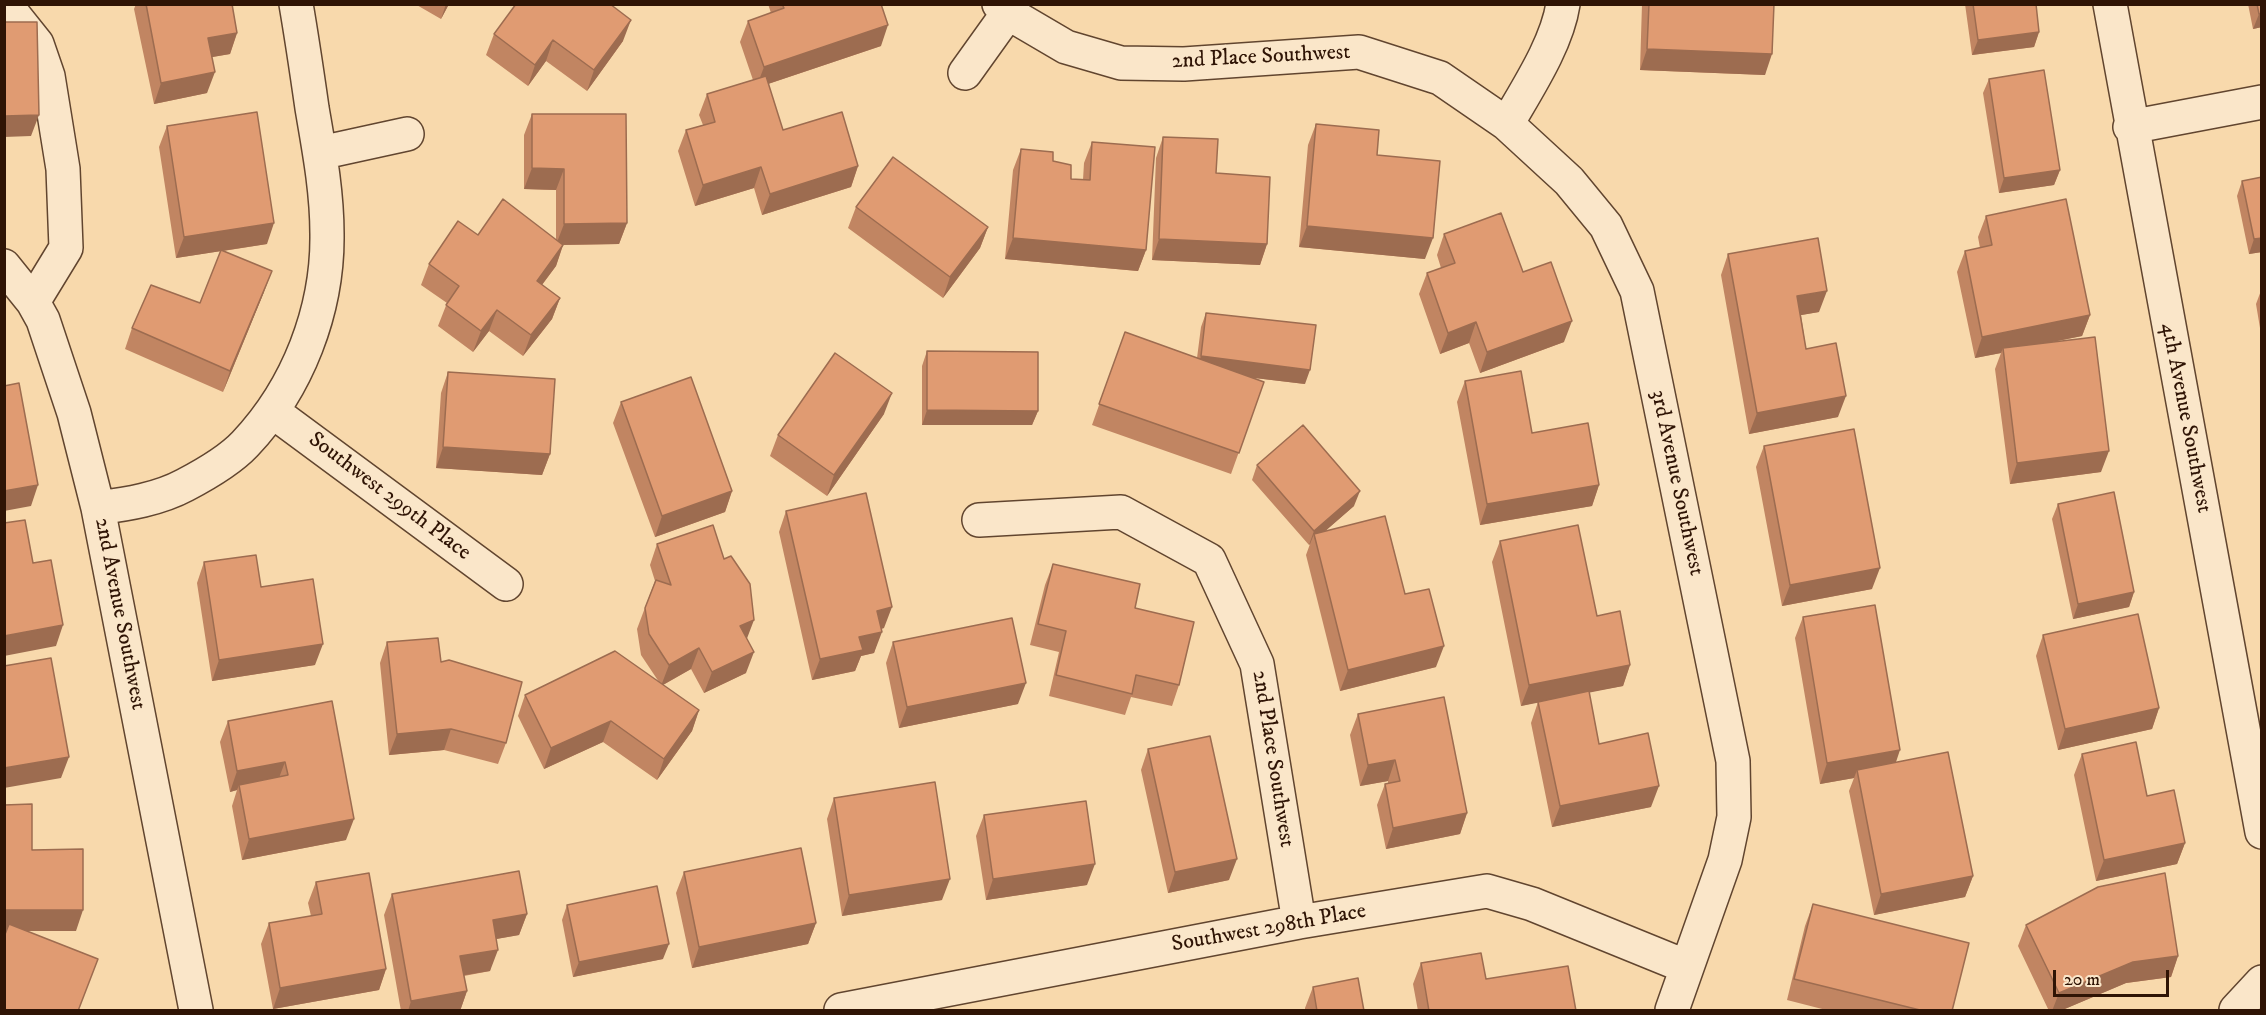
<!DOCTYPE html>
<html>
<head>
<meta charset="utf-8">
<style>
  body { margin:0 }
  #map { position:relative; width:2266px; height:1015px; overflow:hidden; background:#f8d9ac; font-family:"IM FELL DW Pica",serif }
  canvas { display:block }
  .frame { position:absolute; inset:0; border:6px solid #2f1405; pointer-events:none }
  .scale { position:absolute; left:2053px; top:970px; width:116px; height:27px; box-sizing:border-box; border:3px solid #2f1405; border-top:0; padding-left:8px; font-size:18px; line-height:21px; white-space:nowrap; color:#2f1405; -webkit-text-stroke:4px #fae6c9; paint-order:stroke }
</style>
</head>
<body>
<div id="map">
<canvas width="2266" height="1015"></canvas>
<div class="frame"></div>
<div class="scale">20 m</div>
</div>
<script>
const context = document.querySelector('canvas').getContext('2d');
context.lineJoin = 'round';
function trace(path, color, width, dash) { context.strokeStyle = color; context.lineWidth = width; context.lineCap = dash ? 'butt' : 'round'; context.setLineDash(dash || []); context.stroke(path); }
function paint(path, color) { context.fillStyle = color; context.fill(path, 'evenodd'); }
function write(font, color, halo, rows, align = 'center') {
  context.font = font + ' "IM FELL DW Pica",serif'; context.lineWidth = 6; context.setLineDash([]); context.textBaseline = 'middle'; context.strokeStyle = halo; context.fillStyle = color; for (const [text, x, y, turn = 0] of rows) {
    context.save(); context.translate(x, y); context.rotate((+turn || 0) * Math.PI / 180); context.textAlign = isNaN(turn) ? turn : align; if (halo) context.strokeText(text, 0, 0); context.fillText(text, 0, 0); context.restore();
  }
}
const minor = new Path2D(`
  M5,4l32,40 11,32 15,93 3,79 -33,54
  M999,4l9,9 58,34 55,16 63,1 175,-12 81,26 67,46
  M1563,4c-6,40 -36,85 -56,120l62,57 37,45 31,65 96,470 1,56 -9,43 -53,150
  M2110,4l152,828
  M965,73l43,-60
  M2130,127l132,-25
  M320,153l87,-19
  M4,266l29,36 10,18 31,93 24,95 98,502
  M272,411l234,173
  M98,508c30,-4 61,-9 87,-23 21,-11 44,-24 60,-41 53,-56 83,-134 82,-210 0,-43 -8,-85 -15,-126 -5,-35 -10,-69 -16,-104
  M979,520l142,-8 88,48 48,104 42,258
  M841,1010l458,-88 188,-31 45,13 155,63
  M2236,1010l26,-28`);
const wall = new Path2D(`
  M136,4h96l5,29 -7,21 -18,3 -5,36 -53,11 -20,-95z
  M415,4h34l-8,15z
  M768,4h113v42l-113,38 15,46 75,36 -7,21 -89,28 -8,-27 -59,18 -17,-55 8,-21 17,-5 -4,-10 8,-21 46,-14 -13,-38 8,-21 23,-8z
  M1642,4h132l-9,71 -125,-5z
  M1965,4h71l3,28 -5,15 -62,8z
  M2248,4h14v23l-9,2z
  M494,34l129,7 -36,50 -41,-30 -18,25 -42,-31z
  M1989,79l71,91 -6,15 -55,8 -16,-100z
  M532,114l95,109 -8,21 -56,1 -7,21 -14,19 18,13 -8,21 -29,37 -34,-25 -16,21 -35,-26 9,-23 -26,-18 8,-21 49,-29 78,4v-49l-32,-1v-54z
  M1316,124l61,31 48,104 -126,-12 9,-102z
  M167,126l100,118 -44,7 41,41 -41,100 -98,-43 7,-21 68,-25 21,-52 -45,7 -17,-111z
  M1163,137l53,36 51,71 -7,21 -108,-5 4,-102z
  M1092,142l54,108 -8,21 -133,-12 8,-89 8,-21 32,12 18,18 12,1 1,-17z
  M2242,181l20,71 -13,2 -12,-58z
  M856,207l132,20 -8,21 -37,50 -95,-70z
  M1986,216l104,99 -8,21 -30,6 49,130 -91,12 -15,-115 6,-16 -26,5 -18,-86 8,-21 15,-3 -2,-11z
  M1444,234l79,38 41,70 -84,31 -11,-30 -29,11 -21,-60 8,-21 14,-5 -4,-13z
  M1728,254l91,58 -18,3 5,34 32,68 -89,17 -28,-159z
  M2262,288v52l-6,-36z
  M1206,313l99,71 -50,-6 9,4 -33,92 -139,-49 33,-93 72,26 4,-31z
  M927,351l111,60 -6,14h-110v-59z
  M448,372l102,82 -8,21 -106,-7 5,-75z
  M1465,381l134,104 -7,21 -112,19 -23,-123z
  M621,402l111,89 -7,21 -70,25 -42,-114z
  M884,414l-57,82 -57,-40 8,-21z
  M1764,446l108,143 -90,17 -26,-139z
  M1257,465l97,41 -29,25 80,63 31,73 -96,24 -34,-136 4,-11 -1,1 -57,-65z
  M2058,504l76,88 -5,15 -56,12 -21,-100z
  M786,511l98,117 -3,1 -7,24 -13,3 -6,15 -43,9 -33,-148z
  M1500,541l97,75 33,49 -7,21 -34,6 10,52 52,63 -99,20 -21,-104 7,-21 -17,4 -29,-144z
  M657,544l90,95 -1,34 -42,20 -13,-24 -28,16 36,25 -7,21 -35,49 -54,-38 -59,27 -26,-53 7,-21 134,-13 -18,-27 -4,-26 18,-48 -5,-16z
  M204,562l57,25 54,78 -103,16 -15,-98z
  M1053,564l82,44 44,77 -7,21 -41,-9 -6,18 -76,-19 10,-44 -29,-7 15,-60z
  M1803,617l93,145 77,114 -8,21 -91,18 -25,-124 5,-13 -34,6 -25,-146z
  M2043,635l116,73 -7,21 -94,21 -22,-94z
  M387,642l54,20 65,81 -8,21 -54,-14 -55,5 -9,-92z
  M893,642l125,62 -119,24 -13,-65z
  M332,701l14,139 -104,20 -10,-54 5,-16 -7,2 -10,-50 8,-21z
  M1358,714l109,99 -7,21 -74,15 -9,-44 8,-21 3,-1v-2l-28,5 -10,-51z
  M1148,749l81,131 -61,13 -27,-123z
  M2082,754l103,89 -8,21 -81,17 -22,-106z
  M834,798l108,102 -100,16 -15,-97z
  M984,815l103,70 -101,15 -10,-64z
  M684,872l132,51 -8,21 -116,24 -16,-75z
  M316,882l70,87 -7,21 -106,19 -12,-65 8,-21 42,-7 -3,-13z
  M392,894l135,20 -8,21 -23,4 -6,32 -26,5 3,15 -7,20h-59l-17,-96z
  M1813,904l139,107h-122l-43,-11 18,-74z
  M567,905l96,54 -90,18 -11,-57z
  M2026,925l152,31 -7,21 -45,6 -66,28h-11l-31,-65z
  M1421,963l65,16 90,32h-158l-5,-27z
  M1313,987l51,24h-59v-3z`);
const shadedWall = new Path2D(`
  M446,4h3l-8,15z
  M2262,13v14l-9,2 6,-15z
  M631,20l-8,21 -36,50 7,-21z
  M888,25l-7,21 -125,42 8,-21z
  M2039,32l-5,15 -62,8 6,-15z
  M237,33l-7,21 -29,5 7,-21z
  M553,40l-7,21 -18,25 7,-21z
  M1647,49l125,5 -7,21 -125,-5z
  M215,72l-8,21 -53,11 7,-21z
  M39,115l-8,21 -27,1v-21z
  M858,166l-7,21 -89,28 8,-21z
  M761,167l-7,21 -59,18 8,-21z
  M532,168l32,1 -8,21 -32,-1z
  M2060,170l-6,15 -55,8 5,-15z
  M274,223l-7,21 -91,14 8,-21z
  M627,223l-8,21 -63,1 8,-21z
  M1307,226l126,12 -8,21 -126,-12z
  M988,227l-8,21 -37,50 7,-21z
  M1013,238l133,12 -8,21 -133,-12z
  M2262,238v14l-13,2 5,-15z
  M1159,239l108,5 -7,21 -108,-5z
  M563,245l-7,21 -27,36 8,-21z
  M272,271l-8,21 -41,100 7,-21z
  M1827,291l-8,21 -29,5 7,-21z
  M560,298l-8,21 -29,37 8,-21z
  M497,310l-8,21 -16,21 8,-21z
  M2090,315l-8,21 -79,16v-4l-2,5 -26,5 7,-21z
  M1572,321l-8,21 -84,31 7,-21z
  M1476,322l-7,21 -29,11 8,-21z
  M1201,356l109,14 -5,14 -109,-13z
  M892,393l-8,21 -57,82 7,-21z
  M1846,396l-8,21 -89,17 8,-21z
  M927,410l111,1 -6,14h-110z
  M443,447l107,7 -8,21 -106,-7z
  M2109,451l-8,21 -91,12 7,-21z
  M38,485l-7,21 -27,5v-20z
  M1599,485l-7,21 -112,19 7,-21z
  M732,491l-7,21 -70,25 7,-21z
  M1360,491l-6,15 -39,34 -1,-6 -4,10 -1,1 5,-14z
  M1880,568l-8,21 -90,17 8,-21z
  M2134,592l-5,15 -56,12 5,-15z
  M892,607l-8,21 -15,4 8,-21z
  M754,620l-8,21 -6,-15z
  M63,625l-7,21 -52,10v-20z
  M882,632l-8,21 -13,3 -6,15 -43,9 8,-21 39,-22z
  M323,644l-8,21 -103,16 7,-21z
  M1444,646l-8,21 -96,24 8,-21z
  M699,648l-8,21 -30,17 8,-21z
  M754,652l-8,21 -42,20 8,-21z
  M1630,665l-7,21 -102,20 8,-21z
  M1026,683l-8,21 -119,24 8,-21z
  M2159,708l-7,21 -94,21 7,-21z
  M699,710l-7,21 -35,49 7,-21z
  M611,721l-8,21 -59,27 7,-21z
  M451,729l-7,21 -55,5 8,-21z
  M1900,750l-7,21 -36,-1 -3,8 -34,6 7,-21z
  M69,757l-8,21 -57,10v-20z
  M1395,760l-7,21 -28,5 8,-21z
  M285,762l-8,21 -38,2 -2,5 -7,2 7,-21z
  M1659,786l-8,21 -99,20 8,-21z
  M1467,813l-7,21 -74,15 7,-21z
  M354,819l-8,21 -104,20 7,-21z
  M2185,843l-8,21 -81,17 8,-21z
  M1237,859l-8,21 -61,13 7,-21z
  M1095,864l-8,21 -101,15 7,-21z
  M1973,876l-8,21 -91,18 7,-21z
  M950,879l-8,21 -100,16 7,-21z
  M4,910h79l-7,21h-72z
  M527,914l-8,21 -34,6 8,-21z
  M816,923l-8,21 -116,24 7,-21z
  M669,944l-6,15 -90,18 6,-15z
  M498,950l-8,21 -37,6 7,-21z
  M2178,956l-7,21 -45,6 -66,28h-8l7,-18 74,-31z
  M386,969l-7,21 -106,19 7,-21z
  M467,991l-7,20h-52l3,-10z`);
const building = new Path2D(`
  M146,4h86l5,29 -29,5 7,34 -54,11z
  M516,4h94l21,16 -37,50 -41,-30 -18,25 -41,-31z
  M782,4h99l7,21 -124,42 -16,-46 36,-13z
  M1649,4h125l-2,50 -125,-5z
  M1973,4h63l3,28 -61,8z
  M2257,4h5v9l-3,1z
  M4,22h33l2,93 -35,1z
  M2044,70l16,100 -56,8 -15,-99z
  M766,76l17,54 59,-18 16,54 -88,28 -9,-27 -58,18 -17,-55 29,-8 -8,-28z
  M257,112l17,111 -90,14 -17,-111z
  M532,114h94l1,109 -63,1v-55l-32,-1z
  M1316,124l63,6 -2,25 63,6 -7,77 -126,-12z
  M1163,137l55,2 -2,34 54,4 -3,67 -108,-5z
  M1092,142l63,5 -9,103 -133,-12 8,-89 32,3v9l18,4v14l19,1z
  M893,157l95,70 -38,50 -94,-70z
  M2262,177v61l-8,1 -12,-58z
  M503,199l60,46 -26,36 23,17 -29,37 -34,-25 -16,21 -35,-26 13,-19 -30,-22 29,-43 20,14z
  M2066,199l24,116 -108,22 -17,-86 27,-6 -6,-29z
  M1501,213l22,59 28,-10 21,59 -85,31 -11,-30 -28,11 -21,-60 28,-10 -11,-29z
  M1818,238l9,53 -30,5 9,53 30,-6 10,53 -89,17 -29,-159z
  M221,250l51,21 -42,100 -98,-43 19,-43 49,18z
  M1206,313l110,12 -6,45 -109,-14z
  M1125,332l139,50 -25,71 -140,-49z
  M2095,337l14,114 -92,12 -14,-115z
  M927,351l111,1v59l-111,-1z
  M835,353l57,40 -58,82 -56,-40z
  M1521,371l11,62 56,-10 11,62 -112,19 -22,-123z
  M448,372l107,7 -5,75 -107,-7z
  M691,377l41,114 -70,25 -41,-114z
  M19,383l19,102 -34,6v-105z
  M1303,425l57,66 -46,40 -57,-66z
  M1854,429l26,139 -90,17 -26,-139z
  M2114,492l20,100 -56,12 -20,-100z
  M866,493l26,114 -15,4 5,21 -23,5 4,13 -43,9 -34,-148z
  M1385,516l20,78 24,-5 15,57 -96,24 -34,-136z
  M25,520l8,43 18,-3 12,65 -59,11v-113z
  M713,525l11,34 7,-3 19,28 4,36 -14,6 14,26 -42,20 -13,-24 -30,17 -20,-31 -4,-26 11,-28 15,5 -14,-41z
  M1578,525l19,91 23,-5 10,54 -101,20 -29,-144z
  M256,555l5,32 52,-8 10,65 -104,16 -15,-98z
  M1053,564l87,20 -5,24 59,14 -15,63 -43,-10 -4,19 -76,-19 10,-44 -28,-7z
  M1875,605l25,145 -73,13 -24,-146z
  M2138,614l21,94 -94,21 -22,-94z
  M1012,618l14,65 -119,24 -14,-65z
  M438,638l3,24 8,-2 73,22 -16,61 -55,-14 -54,5 -10,-92z
  M615,651l84,59 -35,49 -53,-38 -60,27 -26,-53z
  M51,658l18,99 -65,11v-102z
  M1589,691l10,53 49,-11 11,53 -99,20 -22,-104z
  M1444,697l23,116 -74,15 -8,-44 15,-3 -5,-21 -27,5 -10,-51z
  M332,701l22,118 -105,20 -10,-54 49,-10 -3,-13 -48,9 -9,-50z
  M1210,736l27,123 -62,13 -27,-123z
  M2136,742l11,54 27,-6 11,53 -81,17 -22,-106z
  M1948,752l25,124 -92,18 -24,-124z
  M935,782l15,97 -101,16 -15,-97z
  M1086,801l9,63 -102,15 -9,-64z
  M32,804v46l51,-1v61h-79v-105z
  M801,848l15,75 -117,24 -15,-75z
  M519,871l8,43 -34,6 5,30 -38,6 7,35 -56,10 -19,-107z
  M369,873l17,96 -106,19 -11,-65 53,-9 -6,-32z
  M2165,873l13,83 -45,6 -74,31 -33,-68 72,-38z
  M657,886l12,58 -90,18 -12,-57z
  M1813,904l156,39 -17,68h-28l-130,-32z
  M9,924l89,35 -20,52h-74v-74z
  M1481,953l5,26 82,-13 8,45h-147l-8,-48z
  M1358,978l6,33h-47l-4,-24z`);
const streetNames = [
  ["2nd Place Southwest",1261,58,-3],
  ["4th Avenue Southwest",2185,418,79],
  ["3rd Avenue Southwest",1676,483,78],
  ["Southwest 299th Place",389,497,37],
  ["2nd Avenue Southwest",119,614,79],
  ["2nd Place Southwest",1272,759,81],
  ["Southwest 298th Place",1269,929,-10]
];
trace(minor, '#61452f', 36);
trace(minor, '#fae6c9', 33);
paint(wall, '#c18562');
paint(shadedWall, '#9d6c50');
paint(building, '#e09b72');
trace(building, '#9d6c50', 1.5);
write('22px', '#2f1405', '#fae6c9', streetNames);
</script>
</body>
</html>
